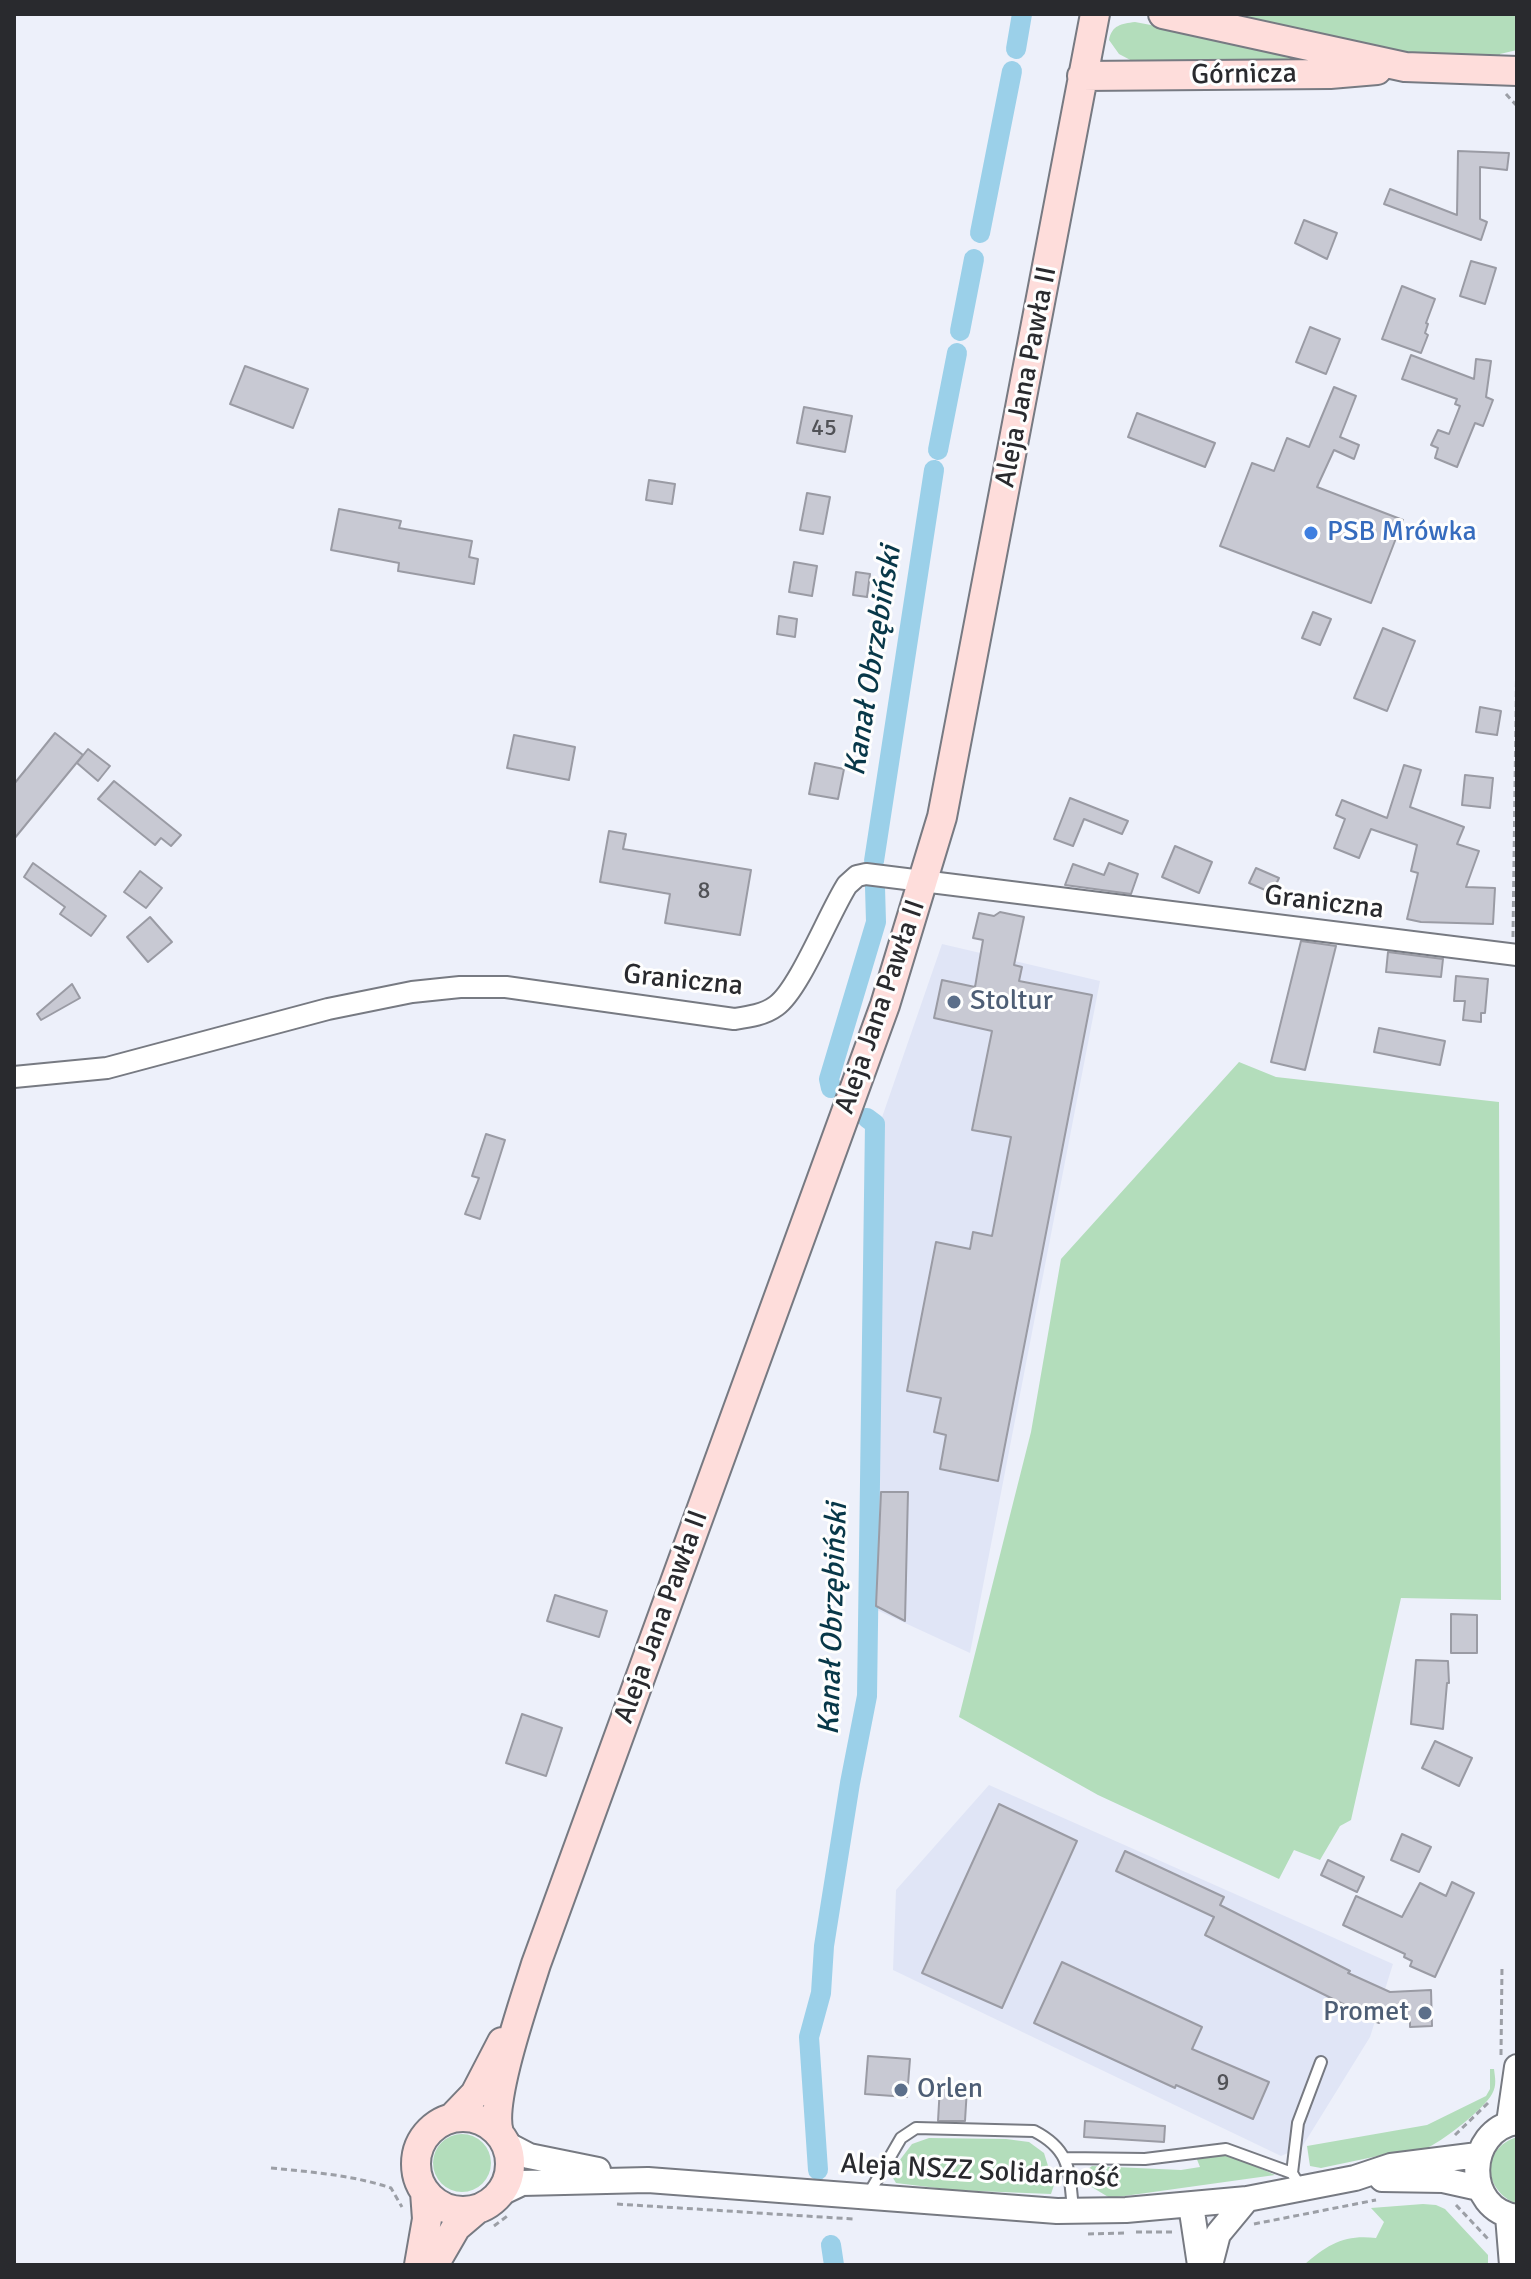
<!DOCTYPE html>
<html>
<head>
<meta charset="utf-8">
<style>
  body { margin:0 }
  #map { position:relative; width:1531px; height:2279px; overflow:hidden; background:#edf0fa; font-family:Signika,sans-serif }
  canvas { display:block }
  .frame { position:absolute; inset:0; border:16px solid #292a2e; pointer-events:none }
</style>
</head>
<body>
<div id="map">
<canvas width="1531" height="2279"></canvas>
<div class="frame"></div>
</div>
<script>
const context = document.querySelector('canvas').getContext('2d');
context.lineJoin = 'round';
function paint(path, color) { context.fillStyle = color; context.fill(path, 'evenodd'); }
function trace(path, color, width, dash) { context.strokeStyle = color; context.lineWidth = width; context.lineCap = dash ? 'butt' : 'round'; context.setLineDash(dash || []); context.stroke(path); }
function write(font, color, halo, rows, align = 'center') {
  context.font = font + ' Signika,sans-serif'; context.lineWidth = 6; context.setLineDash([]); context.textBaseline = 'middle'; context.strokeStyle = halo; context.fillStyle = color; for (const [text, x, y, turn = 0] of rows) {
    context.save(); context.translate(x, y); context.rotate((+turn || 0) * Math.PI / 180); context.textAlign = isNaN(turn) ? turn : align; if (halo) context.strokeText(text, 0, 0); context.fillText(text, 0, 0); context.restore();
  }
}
const built = new Path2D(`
  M942,944l158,37 -130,672 -102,-47 11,-480z
  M989,1785l404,179 -23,73 -68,110 -21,9 -388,-186 3,-80z`);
const green = new Path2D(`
  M1204,14h313v36l-17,4v9l-90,-8z
  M1135,22l211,40 -210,1 -17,-9 -10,-14c3,-15 12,-16 26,-18z
  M1239,1062l37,15 223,25 2,498 -100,-2 -50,222 -11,6 -20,34 -26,-10 -15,29 -181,-84 -139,-78 72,-285 30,-173z
  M1490,2069h4c1,9 3,16 -2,25 -8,15 -47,45 -63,53l1,4 -52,5 -57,12 -11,-2 -3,-20 120,-21 59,-29 4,-7z
  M433 2163a29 29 0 1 1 58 0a29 29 0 1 1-58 0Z
  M1517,2137v67c-34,-14 -37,-55 0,-67z
  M929,2138l77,1 23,3 15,11 10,32 -3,9 -98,-4 -57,-7 -6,-10 22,-29z
  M1216,2152l14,3 45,20 -165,23 -20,-12 -6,-14 8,-6 89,4 19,-3 -4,-10z
  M1423,2204l13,1 9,4 43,46v10h-184c23,-21 42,-31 72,-27l8,-16 -13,-14z`);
const canal = new Path2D(`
  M1016,49l6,-35
  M980,233l32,-162
  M960,331l14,-72
  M938,450l19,-97
  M874,861l60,-391
  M831,1088l-2,-9 47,-157 -1,-35
  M818,2170l-9,-133 12,-44 3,-47 26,-163 17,-87 8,-572 -8,-6
  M831,2245l3,20`);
const building = new Path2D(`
  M1458,151l51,2 -2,17 -27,-3v52l7,3 -6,18 -97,-36 6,-15 67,26z
  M1304,220l33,13 -10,26 -32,-16z
  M1471,261l25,7 -11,36 -25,-8z
  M1402,286l33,13 -9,24 2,1 -3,9 3,2 -7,18 -39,-14z
  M1310,327l30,12 -14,35 -30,-12z
  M1411,355l63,24 2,-20 15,2 -5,36 7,3 -10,26 -8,-3 -18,44 -22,-9 3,-10 -7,-3 7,-15 11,4 11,-28 -5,-2 2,-5 -55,-20z
  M245,366l63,23 -15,39 -63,-24z
  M1334,387l22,9 -16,41 19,8 -5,14 -20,-9 -17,37 86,33 -32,83 -151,-57 32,-83 22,8 13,-33 22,9z
  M804,407l48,9 -7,36 -48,-9z
  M1137,413l78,30 -10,24 -77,-30z
  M649,480l26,4 -3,20 -26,-4z
  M807,493l23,4 -7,37 -23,-4z
  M339,509l62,12 -2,7 73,13 -3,16 9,2 -4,25 -76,-13 1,-8 -68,-13z
  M794,562l23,4 -5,30 -23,-4z
  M856,572l14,2 -3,23 -14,-2z
  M1313,612l18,7 -11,26 -18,-7z
  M779,616l18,3 -2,18 -18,-3z
  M1383,628l32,13 -28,70 -33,-13z
  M1480,707l21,4 -4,24 -21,-3z
  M55,733l28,22 -69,84v-55z
  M514,735l61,12 -6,33 -62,-12z
  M88,749l22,17 -12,15 -21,-18z
  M815,763l29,6 -6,30 -29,-5z
  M1404,765l17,5 -11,37 54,20 -7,17 22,7 -13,36 29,1 -2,36 -72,-2 -14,-3 11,-46 -7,-2 6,-26 -46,-16 -12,29 -25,-10 11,-29 -9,-4 6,-15 45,18z
  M1465,775l28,3 -3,30 -28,-3z
  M114,781l67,54 -10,11 -10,-8 -6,7 -57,-46z
  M1070,798l58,23 -6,13 -38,-15 -11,27 -19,-7z
  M609,831l17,3 -3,15 128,21 -11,65 -75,-12 5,-29 -70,-12z
  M1175,846l37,16 -13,31 -37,-16z
  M33,863l73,53 -15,20 -31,-22 5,-7 -41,-30z
  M1109,863l29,11 -7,20 -66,-9 8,-21 31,11z
  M1256,868l23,10 -7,15 -23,-10z
  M140,871l22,17 -16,20 -22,-16z
  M1000,912l24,5 -10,48 8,2 -3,14 73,14 -94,486 -58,-12 6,-34 -12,-3 7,-34 -34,-7 29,-149 34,7 3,-17 19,4 19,-99 -39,-7 20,-99 -58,-13 8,-38 33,7 8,-47 -10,-2 6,-25 15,3z
  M150,917l22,25 -24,20 -21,-25z
  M1301,941l35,5 -31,124 -34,-8z
  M1388,952l55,7 -2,18 -55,-5z
  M1456,976l32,3 -3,34h-4v9l-18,-2 2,-19h-11z
  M72,984l8,14 -39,22 -4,-6z
  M1379,1028l66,13 -5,24 -66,-13z
  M486,1134l19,6 -25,79 -15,-5 14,-36 -7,-2z
  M881,1492h27l-3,129 -29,-15z
  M555,1595l52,16 -8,26 -52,-16z
  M1451,1614l26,1v38h-26z
  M1416,1660l32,1 1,22h-2l-4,46 -32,-5z
  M522,1714l40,14 -16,48 -40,-13z
  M1435,1741l37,17 -13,28 -37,-18z
  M999,1804l78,37 -75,167 -80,-35z
  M1402,1834l29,13 -12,25 -28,-12z
  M1125,1851l99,46 -4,8 130,66 -2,2 42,19 41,-2 1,36 -22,1v-9l-29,1 -2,4 -23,-9 1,-3 -152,-76 9,-18 -98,-46z
  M1328,1860l36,17 -7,15 -36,-17z
  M1452,1882l22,11 -39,84 -25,-11 2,-5 -8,-4 1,-3 -62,-29 13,-29 46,21 18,-34 26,13z
  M1062,1962l140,65 -10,22 77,33 -16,37 -77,-34 -1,3 -141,-65z
  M868,2056l42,3 -3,38 -42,-3z
  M940,2086l27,2 -2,33h-27z
  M1085,2121l80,5 -1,16 -80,-5z`);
const path = new Path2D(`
  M1506,94l11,12
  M1513,937l4,-296
  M1501,2055l1,-88
  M1455,2135l34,-33
  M271,2168c41,4 81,7 120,20l11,19
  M617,2204l236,15
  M1456,2205l33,35
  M1254,2224l122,-24
  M494,2226l16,-12
  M1136,2232h36
  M1088,2234l36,-1`);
const service = new Path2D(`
  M1065,2158l80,1 81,-10 66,24 9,15
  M1292,2173l6,-50 23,-61
  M868,2195l33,-57 15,-10 118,3c37,19 35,40 39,78`);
const minor = new Path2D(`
  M14,1077l93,-9 221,-59 84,-17 48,-5h46l228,32c14,-2 30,-4 42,-13 23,-16 53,-93 71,-121l10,-9 9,-2 651,81`);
const tertiary = new Path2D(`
  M1517,2122c-52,8 -54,88 0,95
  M1509,2123l8,-56
  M506,2144l23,12 69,14
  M1382,2179l61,1 36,8
  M501,2193l21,-10 126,-3 409,31 69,-1 121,-11 108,-21 36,-12 87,-11
  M1191,2205l9,60
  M1508,2216l4,49
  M1210,2265l8,-31 29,-35`);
const secondary = new Path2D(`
  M1163,14l242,53 112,4
  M1082,76l248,-2 47,-4
  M416 2164a47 47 0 1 1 94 0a47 47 0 1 1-94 0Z
  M452,2118l23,-24 27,-52
  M499,2133c-10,-32 26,-133 37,-169l349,-959 57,-188 153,-803
  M419,2265l8,-46 -2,-27
  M434,2265l22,-38 20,-17`);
const markers = [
  [1311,533,8,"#3f7fe0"],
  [954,1002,8,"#5c6f8a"],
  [1425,2013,8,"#5c6f8a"],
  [901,2090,8,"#5c6f8a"]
];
const numberNames = [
  ["45",824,429],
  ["8",704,892],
  ["9",1223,2084]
];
const streetNames = [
  ["Górnicza",1244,75,-1],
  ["Aleja Jana Pawła II",1027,377,-79],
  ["Graniczna",1324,903,7],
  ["Graniczna",683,981,6],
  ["Aleja Jana Pawła II",881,1007,-71],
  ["Aleja Jana Pawła II",662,1617,-70],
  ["Aleja NSZZ Solidarność",980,2172,3]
];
const shopNames = [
  ["PSB Mrówka",1327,533]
];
const serviceNames = [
  ["Stoltur",970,1002],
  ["Promet",1409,2013,"right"],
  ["Orlen",917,2090]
];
const waterNames = [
  ["Kanał Obrzębiński",874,661,-81],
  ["Kanał Obrzębiński",834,1619,-88]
];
paint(built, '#e0e5f6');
paint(green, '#b3ddbb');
trace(canal, '#9bd0e9', 20);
paint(building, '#c8c9d3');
trace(building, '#9a9ba4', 2);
trace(service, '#777a82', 14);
trace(minor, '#777a82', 24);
trace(tertiary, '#777a82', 28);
trace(secondary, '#777a82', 32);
trace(path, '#9c9fa6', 3, [6, 4]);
trace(service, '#fff', 10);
trace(minor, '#fff', 20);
trace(tertiary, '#fff', 24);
trace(secondary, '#fedddb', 28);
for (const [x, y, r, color] of markers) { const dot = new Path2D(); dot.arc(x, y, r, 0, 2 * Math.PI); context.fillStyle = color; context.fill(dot); trace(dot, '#fefefe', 3); }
write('24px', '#515257', null, numberNames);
write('28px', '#292a2e', '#fefefe', streetNames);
write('28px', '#366cbe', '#fefefe', shopNames, 'left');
write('28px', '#4e5e75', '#fefefe', serviceNames, 'left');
write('italic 30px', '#083849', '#fefefe', waterNames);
</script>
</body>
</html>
